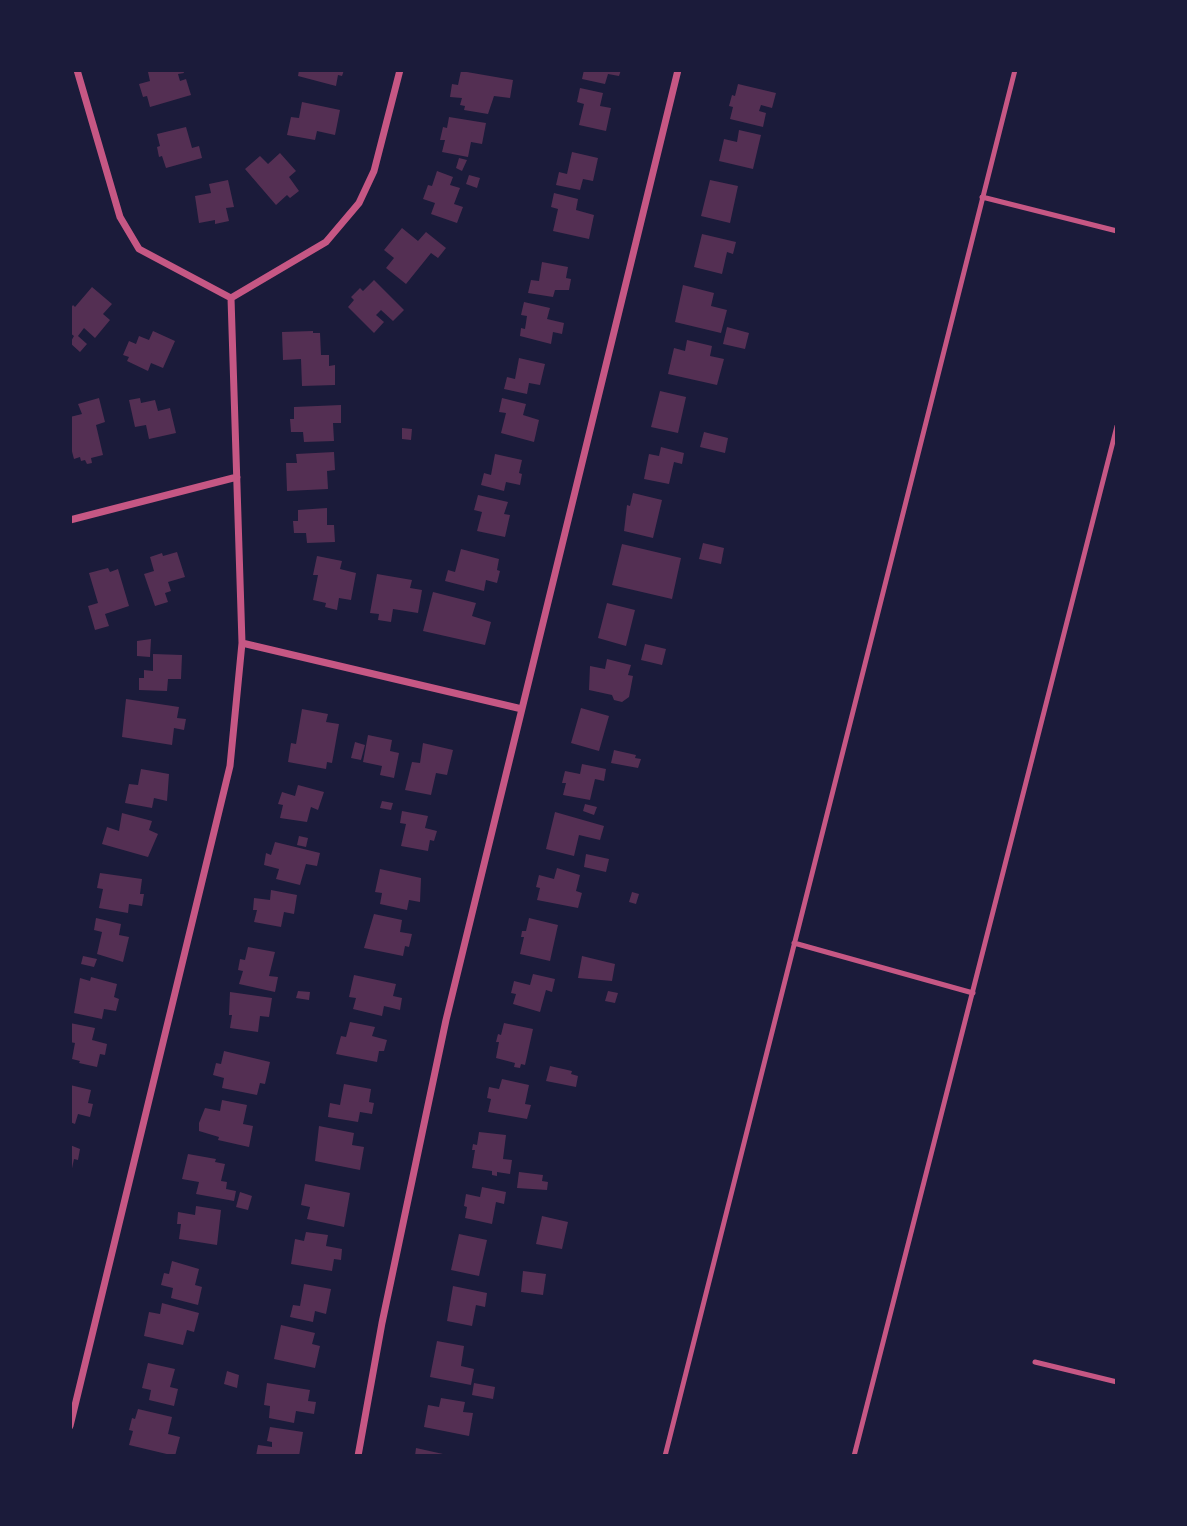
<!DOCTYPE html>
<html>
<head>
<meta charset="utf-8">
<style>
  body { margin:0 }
  #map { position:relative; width:1187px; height:1526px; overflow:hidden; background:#1b1b3a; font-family:"Asap Condensed",sans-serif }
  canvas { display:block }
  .frame { position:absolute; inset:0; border:72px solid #1b1b3a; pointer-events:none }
</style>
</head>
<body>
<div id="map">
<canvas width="1187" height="1526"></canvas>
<div class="frame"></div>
</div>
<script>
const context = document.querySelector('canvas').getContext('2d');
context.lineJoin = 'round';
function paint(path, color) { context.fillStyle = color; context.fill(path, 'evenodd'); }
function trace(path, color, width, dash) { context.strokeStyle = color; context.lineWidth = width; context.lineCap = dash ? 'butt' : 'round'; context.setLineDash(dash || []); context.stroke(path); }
const building = new Path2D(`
  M152,70h31l1,3 -6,1 2,7 6,-2 5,16 -41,12 -3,-11 -4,1 -4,-13 11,-3 -2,-9z
  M299,70h45l-2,6 -4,-1 -2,11 -38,-10z
  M584,70h37l-2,6 -11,-2 -3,10 -23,-5z
  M461,71l52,9 -3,18 -16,-2 -6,18 -24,-4 1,-4 -5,-1 2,-7 -12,-1 2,-13 6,1z
  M738,84l38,9 -4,15 -11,-3 -2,6 7,2 -3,14 -33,-8 3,-12 -4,-1 3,-11 3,1z
  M580,88l23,5 -3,13 11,2 -5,23 -27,-6 5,-21 -7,-2z
  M302,102l38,8 -5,25 -18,-4 -2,9 -28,-5 4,-18 8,1z
  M449,117l37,6 -4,21 -11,-2 -3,15 -26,-5 3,-12h-5l3,-13 4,1z
  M186,127l6,21 7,-2 3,12 -36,10 -4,-12 -3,1 -2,-10 3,-1 -3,-12z
  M739,130l22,5 -8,34 -34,-8 5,-22 13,3z
  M572,152l26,6 -5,23 -10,-2 -3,11 -24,-5 3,-13 8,2z
  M280,153l16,18 -7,6 10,14 -9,7 -3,-3 -11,10 -31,-36 15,-13 8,8z
  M459,158l8,2 -5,11 -6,-3z
  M437,171l16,6 -3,8 10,3 -6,16 9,3 -6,16 -26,-9 4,-11 -12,-4 5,-14 4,1z
  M469,175l11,3 -3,10 -11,-4z
  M228,180l6,27 -8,1 3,13 -14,3v-4l-16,3 -4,-27 16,-3 -2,-9z
  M710,180l28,6 -8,37 -29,-7z
  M554,193l24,6 -2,11 18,5 -5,24 -36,-8 5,-22 -7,-2z
  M402,228l16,13 8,-9 20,16 -8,10 -7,-5 -25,31 -20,-16 8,-10 -10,-8z
  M702,234l34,8 -3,12 -6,-2 -5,22 -28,-7z
  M542,262l26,5 -2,11 5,1 -2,11h-14l-2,7 -25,-4 3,-13 8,1z
  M374,280l30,30 -11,11 -12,-11 -5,5 8,7 -10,11 -26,-26 6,-7 -3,-3 9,-9 3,3z
  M683,285l31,8 -3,13 16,4 -6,23 -46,-11z
  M92,287l20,17 -9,10 7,6 -15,18 -11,-10 -6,8 9,8 -7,8 -10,-9 4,-7 -4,-3v-24l3,-4 2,2z
  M524,302l26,6 -3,11 17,4 -2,11 -9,-2 -2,12 -31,-8 1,-8 4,1 2,-13 -6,-1z
  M727,327l22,6 -4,16 -22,-5z
  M153,331l22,10 -12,27 -12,-5 -3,8 -21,-10 2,-4 -6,-2 6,-14 7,3 3,-8 10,4z
  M313,331v2h7l1,22h8v11l6,-1v20l-33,1 -1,-27 -18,1 -1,-28z
  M687,340l25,6 -2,10 14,3 -7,26 -49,-11 6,-26 11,3z
  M519,358l26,6 -5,21 -11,-2 -2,11 -23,-5 3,-12 8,2z
  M660,391l26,6 -8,36 -27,-6z
  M99,398l6,24 -9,3 7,30 -12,3 1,5 -5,1 -2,-4 -4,1 -1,-4 -6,2 -4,-15v-27l12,-3 -4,-10z
  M140,398l1,5 14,-3 3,11 12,-3 6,25 -27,6 -3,-14 -11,2 -6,-27z
  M502,398l24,6 -3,11 16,5 -5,22 -33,-9 5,-20 -7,-1z
  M341,405v18h-8l1,18 -30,1 -1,-10h-12l-1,-13h4v-12z
  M402,428l10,1 -1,11 -9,-1z
  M704,432l24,6 -3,15 -25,-6z
  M661,447l23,6 -2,11 -8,-2 -5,22 -25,-5 5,-25 10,2z
  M334,452l1,18 -8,1 1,18 -41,2 -1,-28h11l-1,-9z
  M495,454l27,6 -3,13 3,1 -2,11 -14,-3 -2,9 -23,-6 3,-12 7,2z
  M633,493l29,7 -9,38 -29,-7 3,-26 3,1z
  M478,495l30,7 -4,12 6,1 -5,22 -28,-6 5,-19 -8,-2z
  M327,508v17h7l1,17 -28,1 -1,-10h-12l-1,-12h5v-11z
  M703,543l21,5 -3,16 -22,-5z
  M622,544l59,14 -9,41 -60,-14z
  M461,549l38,10 -2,11 3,1 -3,12 -11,-3 -2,11 -39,-10 3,-11 7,2z
  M177,552l8,25 -17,5 3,9 -6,2 3,9 -13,4 -11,-32 10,-3 -4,-14 12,-4 1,3z
  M317,556l25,5 -2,8 16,4 -5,27 -12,-2 -2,12 -12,-3 1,-4 -13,-3 5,-25h-5z
  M108,568l2,4 8,-3 11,37 -24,8 4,12 -14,4 -7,-24 10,-3 -9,-30z
  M377,574l35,6 -2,8 12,2 -4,23 -25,-4 -2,13 -13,-2 1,-6 -9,-1z
  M433,592l43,11 -4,13 19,6 -6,23 -62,-14z
  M607,603l28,7 -9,36 -28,-8z
  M151,639l-1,18 -13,-1v-15z
  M645,644l21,5 -4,16 -21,-5z
  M153,654l29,1 -1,24h-13l-1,12 -28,-1v-12h5v-8l9,1z
  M607,659l24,6 -3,10 5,1 -4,21 -7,5 -8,-2 -2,-5 -23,-5 1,-24 15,3z
  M126,699l53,8 -2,11 9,1 -2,11 -10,-2 -2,17 -50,-8z
  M581,708l28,8 -10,35 -28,-8z
  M302,709l26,5 -2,8 13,2 -7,39 -5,-1 -1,7 -38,-7 3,-19 5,1z
  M368,735l24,5 -2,11 9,2 -5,25 -14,-3 2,-9 -19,-4z
  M355,742l10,3 -4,15 -10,-2z
  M423,743l30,7 -6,25 -11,-2 -5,22 -26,-5 7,-28 8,1z
  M614,750l22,5 -1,3 6,1 -3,9 -27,-5z
  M582,764l24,5 -2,12 -9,-2 -5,21 -27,-5 3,-12h-4l3,-12 15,3z
  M141,769l28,5 -2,27 -13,-3 -2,10 -27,-5 4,-19 9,1z
  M298,785l26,7 -6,18 -7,-3 -4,15 -27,-4 3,-13 -5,-1 4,-12 13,4z
  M382,801l11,2 -2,7 -11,-2z
  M585,804l12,3 -3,8 -11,-4z
  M402,811l26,5 -3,12 12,3 -3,10 -4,-1 -2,11 -27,-5 5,-22 -6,-1z
  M555,812l49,14 -4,14 -21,-5 -5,21 -28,-7z
  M122,813l30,8 -3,9 9,4 -10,23 -46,-13 5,-17 12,4z
  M299,836l9,2 -2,9 -9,-2z
  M275,842l45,11 -3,13 -11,-2 -6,21 -24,-6 3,-10 -15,-4 2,-12 5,2z
  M586,854l23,5 -3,13 -22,-5z
  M557,868l23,7 -4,16 6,2 -4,15 -41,-8 3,-12 -4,-1 3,-12 15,4z
  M380,869l41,9 -1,24 -11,-2 -2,10 -27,-6 2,-11 -7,-1z
  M100,873l42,6 -2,15h4l-2,12 -13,-2 -1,9 -29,-5 4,-19 -6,-1z
  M271,890l26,5 -3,19 -10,-2 -3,15 -27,-5 3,-12h-4l1,-12 16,2z
  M632,892l7,2 -3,10 -7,-2z
  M374,914l28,6 -2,12 12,2 -3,13 -4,-1 -2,10 -39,-8z
  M96,918l25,6 -2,11 10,2 -6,25 -26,-8 5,-22 -8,-2z
  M529,918l29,7 -8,36 -30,-7 4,-17h-3l1,-6h4z
  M248,947l27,5 -6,24 9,1 -3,15 -36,-8 4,-13 -5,-1 2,-11 5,1z
  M83,956l14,3 -3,8 -13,-3z
  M582,956l33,8 -3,17 -34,-3z
  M533,974l22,5 -3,13 -6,-2 -6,22 -27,-8 3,-10 -5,-1 3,-12 16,4z
  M354,975l42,9 -3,12 9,2 -2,12 -16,-4 -2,10 -29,-7 3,-11 -7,-1z
  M91,977l26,7 -3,13 5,2 -3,12 -12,-2 -2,10 -28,-6 6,-35 10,3z
  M298,991l12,1 -1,8 -13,-2z
  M608,991l10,2 -3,10 -10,-2z
  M230,992l42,6 -3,19 -9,-1 -2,16 -28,-4 2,-13h-3z
  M350,1022l25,5 -3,9 15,4 -3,11h-5l-2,11 -41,-8 5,-18 5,1z
  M70,1023l25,5 -3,12 15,4 -2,11 -5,-1 -3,13 -18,-4 1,-2 -8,-2 3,-16 -5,-1z
  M504,1023l29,6 -8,36 -4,-1 -1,4 -6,-1 1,-4 -19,-5 3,-16h-3l2,-8 3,1z
  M224,1051l46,11 -5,22 -5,-1 -3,12 -35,-7 2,-10 -11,-3 3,-12 5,1z
  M550,1066l22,5 -1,3 7,2 -2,11 -30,-6z
  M502,1079l27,6 -4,19 6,1 -4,14 -39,-7 3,-13 -4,-1 2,-11 10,2z
  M344,1084l27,5 -2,13 5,1 -2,11 -12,-2 -2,10 -30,-5 2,-14 10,2z
  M70,1085l21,5 -3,13 5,1 -3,13 -12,-3 -3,10 -5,-2z
  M222,1100l25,5 -4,19 10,2 -4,21 -31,-7 1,-3 -20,-6v-8l6,-15 15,3z
  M319,1126l35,7 -2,12 12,2 -4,23 -45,-9z
  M479,1132l27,3 -3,24 9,1 -2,14 -13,-2v4l-5,-1v-4l-20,-3 3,-18h-3l1,-6 4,1z
  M70,1145l10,4 -2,11 -4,-1 -3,14z
  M188,1154l28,5 -1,3 10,2 -4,17 6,1 -1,7 10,2 -2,10 -38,-7 3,-12 -17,-3z
  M519,1172l24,3 -1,6 6,1 -1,8 -30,-2z
  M305,1184l45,9 -6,34 -37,-8 3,-12 -9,-2z
  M482,1187l24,5 -2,12 -8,-2 -4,22 -27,-6 2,-11 -3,-1 2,-12 14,3z
  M240,1192l12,4 -4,14 -12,-3z
  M196,1206l25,4 -4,35 -38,-6 2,-15h-4l1,-12 17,3z
  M542,1216l26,6 -6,27 -26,-5z
  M306,1232l22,3 -2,11 16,3 -1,11 -7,-1 -2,12 -41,-7 4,-25 9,2z
  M459,1234l28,6 -8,36 -28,-6z
  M172,1261l27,8 -4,16 7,2 -4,18 -27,-7 2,-10 -12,-3 3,-12 5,1z
  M523,1271l23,3 -3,21 -22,-3z
  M304,1284l27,5 -5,25 -11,-3 -2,11 -23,-5 3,-12 7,1z
  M453,1286l34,7 -2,14 -9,-2 -4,21 -25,-5z
  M162,1303l37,10 -5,19 -7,-2 -4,15 -39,-9 5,-24 11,2z
  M281,1325l34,8 -3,11 8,2 -5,22 -41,-9z
  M437,1341l27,5 -3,20 13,3 -3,16 -41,-8z
  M148,1363l27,6 -5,18 8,2 -4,17 -25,-6 2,-10 -9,-2z
  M227,1371l12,4 -2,13 -13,-4z
  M267,1383l43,7 -2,11 8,1 -2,12 -18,-3 -2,12 -25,-5 1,-12 -6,-1z
  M474,1383l21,4 -2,12 -21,-4z
  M441,1398l24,4 -2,10 10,1 -4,23 -45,-9 4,-22 11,2z
  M138,1409l34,8 -4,17 12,3 -5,19 -46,-11 4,-14 -4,-1 3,-12 3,1z
  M270,1427l33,5 -4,24h-43l2,-11 14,2v-5l-5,-1z
  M416,1448l27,6v2h-28z`);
const service = new Path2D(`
  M982,197l135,34
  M794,943l179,50
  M1035,1362l82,20
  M665,1456l350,-1386
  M854,1456l263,-1030`);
const minor = new Path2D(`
  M231,298l95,-56 33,-39 15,-32 26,-101
  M70,520l167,-43
  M242,643l280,66
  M70,1426l160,-660 12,-123 -11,-345 -92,-49 -19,-32 -43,-147
  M358,1456l24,-133 64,-303 232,-950`);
paint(building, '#542f53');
trace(service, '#c65784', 5);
trace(minor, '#c65784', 7);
</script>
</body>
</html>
